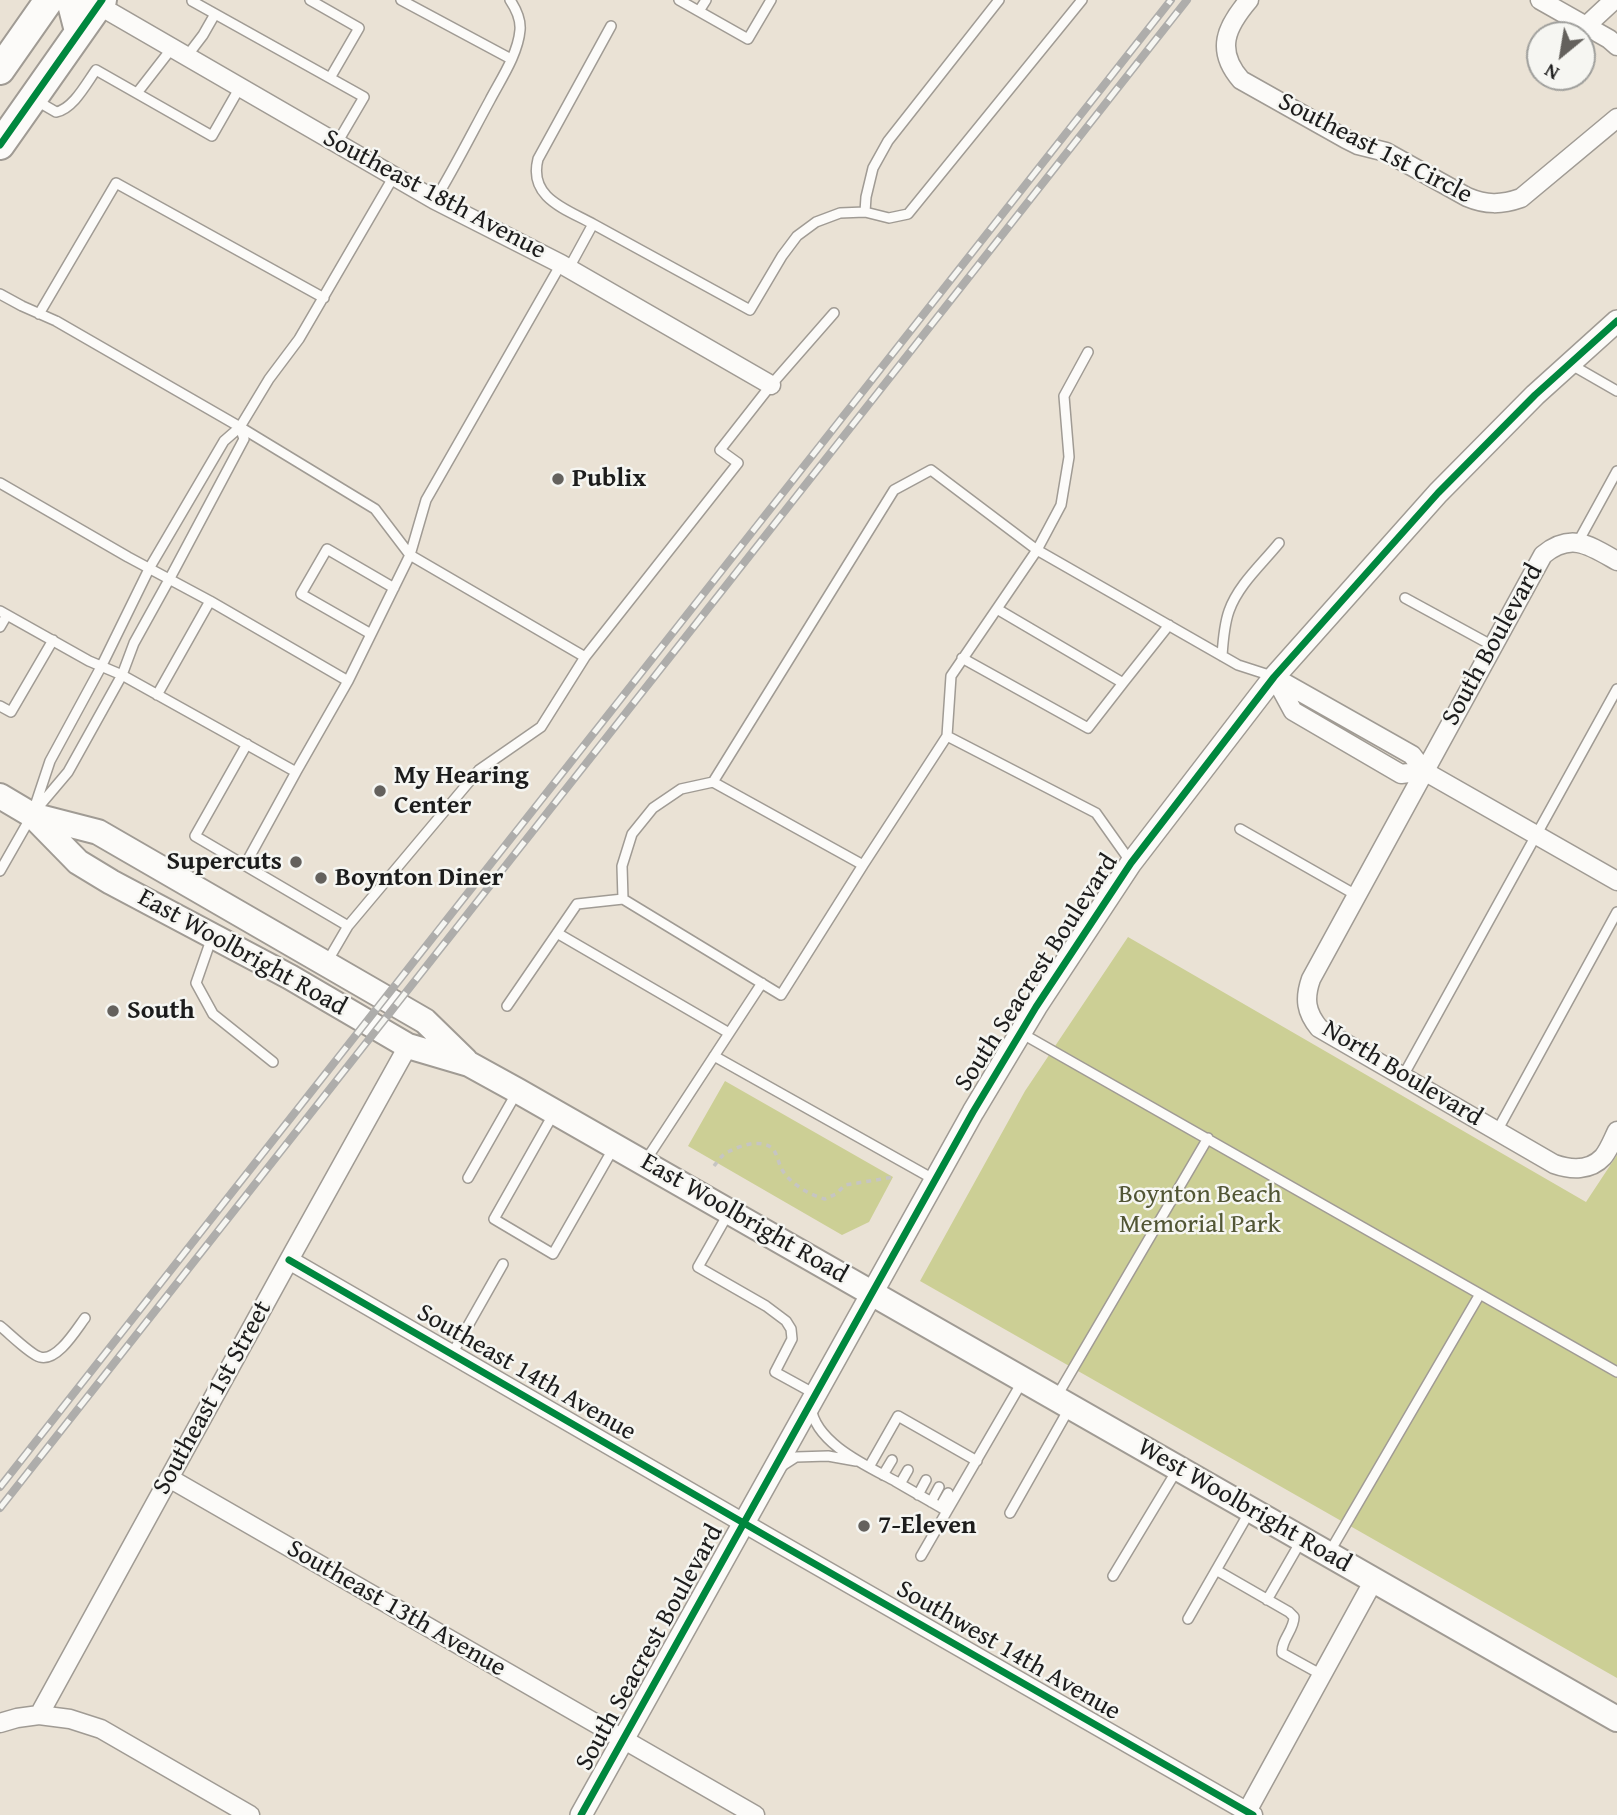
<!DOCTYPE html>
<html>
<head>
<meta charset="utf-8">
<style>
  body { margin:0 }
  #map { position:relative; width:1617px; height:1815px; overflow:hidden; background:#eae2d5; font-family:"Gentium Book Plus",serif }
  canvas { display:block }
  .north { position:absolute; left:1526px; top:21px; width:70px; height:70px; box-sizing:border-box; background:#f6f6f2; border:2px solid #9f9f9c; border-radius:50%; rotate:210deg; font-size:19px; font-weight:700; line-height:28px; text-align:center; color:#1c1c1c }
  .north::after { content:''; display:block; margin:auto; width:24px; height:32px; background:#64615d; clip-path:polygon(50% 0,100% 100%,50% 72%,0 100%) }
</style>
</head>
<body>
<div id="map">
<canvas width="1617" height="1815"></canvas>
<div class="north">N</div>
</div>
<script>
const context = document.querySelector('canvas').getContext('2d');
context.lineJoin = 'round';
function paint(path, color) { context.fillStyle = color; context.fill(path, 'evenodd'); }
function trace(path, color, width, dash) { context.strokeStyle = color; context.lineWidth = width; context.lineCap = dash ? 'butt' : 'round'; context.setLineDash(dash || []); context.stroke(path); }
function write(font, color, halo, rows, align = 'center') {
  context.font = font + ' "Gentium Book Plus",serif'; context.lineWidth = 5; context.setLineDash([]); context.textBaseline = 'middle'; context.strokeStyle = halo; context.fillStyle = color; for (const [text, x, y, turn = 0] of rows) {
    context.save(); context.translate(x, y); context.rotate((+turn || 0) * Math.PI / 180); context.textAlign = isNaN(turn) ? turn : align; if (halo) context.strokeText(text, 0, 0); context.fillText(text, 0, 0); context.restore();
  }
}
const green = new Path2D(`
  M1128,937l458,265 31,-47v523l-697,-397 105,-190z
  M725,1081l168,96 -24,45 -27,13 -154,-89z`);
const path = new Path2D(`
  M714,1166c4,-5 9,-13 16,-15 11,-6 31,-12 42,-3 5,5 6,13 9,20 8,15 28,27 44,31l11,-5 9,-9 49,-8`);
const service = new Path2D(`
  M193,0l-1,1 172,96 -27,46
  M310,0l49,28 -29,50
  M401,0l110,59
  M679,0l69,39 23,-39
  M699,11l7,-11
  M187,56l16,-21 12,-21
  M137,93l35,-45
  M37,101l19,11c17,-3 30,-28 40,-42l116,66 28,-49
  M435,200c20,-33 37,-67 55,-100 11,-21 28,-46 30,-70 1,-11 -4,-21 -10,-30
  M865,212l1,-15 7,-29 15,-27 111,-141
  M593,224c-27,-15 -65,-26 -55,-65l73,-133
  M569,268l24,-44 157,86 32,-54 15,-20 19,-14 24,-9 25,-1 24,6 19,-4 174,-214
  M0,294l22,12 34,15 184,106 135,82 35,46 -62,126 -52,91
  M39,314l77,-131 208,115
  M1570,364l47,27
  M0,483l128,74 82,44 138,80
  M1578,542l39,-71
  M1405,598l88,48
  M997,609l126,74 46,-58
  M0,611l89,50 33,14 174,97 -51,93
  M0,627l7,-12
  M371,634l-70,-40 26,-45 67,39
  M1222,656c1,-15 2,-31 7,-45 9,-26 33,-47 50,-68
  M585,657l153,-194 -18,-13 51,-65 63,-72
  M962,658l126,70 35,-45
  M157,695l53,-94
  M0,706l11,6 42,-72
  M247,744l-52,92 153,90 -21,36
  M713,782l181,-292 37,-20 106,80 24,-45 8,-48 -5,-61 24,-44
  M35,811l33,-39 54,-97 12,-32 36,-65 74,-139 -4,-12
  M1240,829l116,66
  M1130,861l-34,-48 -149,-77 4,-60 86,-126 201,115 34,11
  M863,865l-82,130 -158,-96 -1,-33 10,-32 21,-26 28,-19 32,-7 150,83 84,-129
  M0,871l32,-56 18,-54 51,-94 49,-100 74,-126 16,-14 29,-48 30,-40 95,-163
  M348,926l131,-156 62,-43 44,-70 -175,-102 16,-55 135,-236
  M557,933l172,100
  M212,937l-16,46 17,31 60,48
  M507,1006l70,-102 46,-5
  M1021,1033l596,339
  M714,1056l221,124
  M1403,1076l214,-387
  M554,1113l-60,106 59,35 60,-105
  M1497,1131l120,-219
  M646,1160l116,-177
  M468,1178l49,-86
  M728,1214l-30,53 68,39 20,15 5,8 1,10 -17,33 40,22
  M0,1326c9,7 31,29 40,31 17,5 36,-27 45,-39
  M452,1354l51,-90
  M1057,1396l151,-258
  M811,1407c4,36 56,59 84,74 17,10 35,20 52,30l75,-129
  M782,1466l14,-9 32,-1 28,5
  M869,1467l29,-51 79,45
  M883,1475l9,-15
  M900,1484l8,-14
  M918,1495l8,-15
  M931,1502l8,-15
  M940,1507l8,-14
  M1010,1513l60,-106
  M1329,1553l151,-259
  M921,1556l26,-45
  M1216,1570l73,42 5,5c0,13 -13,23 -12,36l40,22
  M1113,1576l64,-106
  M1267,1600l34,-59
  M1188,1619l62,-108`);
const minor = new Path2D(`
  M1249,0c-23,27 -34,50 -8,80l105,59 12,6 28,7 81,45c19,8 34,8 54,1l96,-80
  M1540,0l69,39 8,7
  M98,5l337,195 126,64 210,121
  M1586,26l28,-26
  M1617,561c-28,-16 -46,-29 -74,-6l-232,424c-7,20 -5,33 8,49l235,136c17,6 36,7 49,-7 6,-7 10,-18 14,-26
  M1274,677l138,78 12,16 193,110
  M1275,678l18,33 108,63 23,-3
  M289,1260l484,280 480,275
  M169,1478l586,337
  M39,1715l31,4 31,10 149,86
  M0,1723l17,-5 22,-3 250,-455 119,-214
  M1245,1815l129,-235`);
const tertiary = new Path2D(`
  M581,1815l392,-703 63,-105 95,-144 143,-186 164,-184 97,-98 82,-74`);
const secondary = new Path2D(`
  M0,796l32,19 66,17 327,189 40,39
  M32,815l46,47 33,20 179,95 118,69 61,18 49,27 1099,628`);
const primary = new Path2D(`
  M71,0l8,31
  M0,70l49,-70
  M0,145l102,-145`);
const rail = new Path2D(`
  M0,1487l1171,-1487
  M0,1508l1187,-1508`);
const cycleway = new Path2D(`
  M0,145l102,-145
  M289,1260l484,280 480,275
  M581,1815l392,-703 63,-105 95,-144 143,-186 164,-184 97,-98 82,-74`);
const markers = [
  [558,479,7,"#64615d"],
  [380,791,7,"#64615d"],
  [296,862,7,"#64615d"],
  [321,878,7,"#64615d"],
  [113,1011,7,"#64615d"],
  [864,1526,7,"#64615d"]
];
const streetNames = [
  ["Southeast 1st Circle",1375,149,27],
  ["Southeast 18th Avenue",434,195,28],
  ["South Boulevard",1493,645,-61],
  ["East Woolbright Road",242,953,29],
  ["South Seacrest Boulevard",1037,973,-57],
  ["North Boulevard",1402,1074,31],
  ["East Woolbright Road",744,1219,30],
  ["Southeast 14th Avenue",526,1373,30],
  ["Southeast 1st Street",213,1398,-61],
  ["West Woolbright Road",1244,1506,30],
  ["Southeast 13th Avenue",396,1609,30],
  ["South Seacrest Boulevard",650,1648,-61],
  ["Southwest 14th Avenue",1008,1651,30]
];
const poiNames = [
  ["Publix",572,479],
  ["My Hearing",394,776],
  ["Center",394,806],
  ["Supercuts",282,862,"right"],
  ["Boynton Diner",335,878],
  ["South",127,1011],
  ["7-Eleven",878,1526]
];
const parkNames = [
  ["Boynton Beach",1200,1195],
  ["Memorial Park",1200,1225]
];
paint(green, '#cccf95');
trace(service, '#a09b94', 12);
trace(minor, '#a09b94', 21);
trace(tertiary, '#a09b94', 24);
trace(secondary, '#a09b94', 28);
trace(primary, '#a09b94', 32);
trace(path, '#c6c5c2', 3.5, [5, 5]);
trace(service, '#fcfbf9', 9);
trace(minor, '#fcfbf9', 18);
trace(tertiary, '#fcfbf9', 21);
trace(secondary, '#fcfbf9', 24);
trace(primary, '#fcfbf9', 28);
trace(rail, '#aeadab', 8);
trace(rail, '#f6f6f2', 5, [16]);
trace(cycleway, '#00873e', 7);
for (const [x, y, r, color] of markers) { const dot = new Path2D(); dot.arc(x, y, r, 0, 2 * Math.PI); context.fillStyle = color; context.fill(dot); trace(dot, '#f6f6f2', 2.5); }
write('26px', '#1c1c1c', '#f6f6f2', streetNames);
write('bold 26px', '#1c1c1c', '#f6f6f2', poiNames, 'left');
write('26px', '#515534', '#f6f6f2', parkNames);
</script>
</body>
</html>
